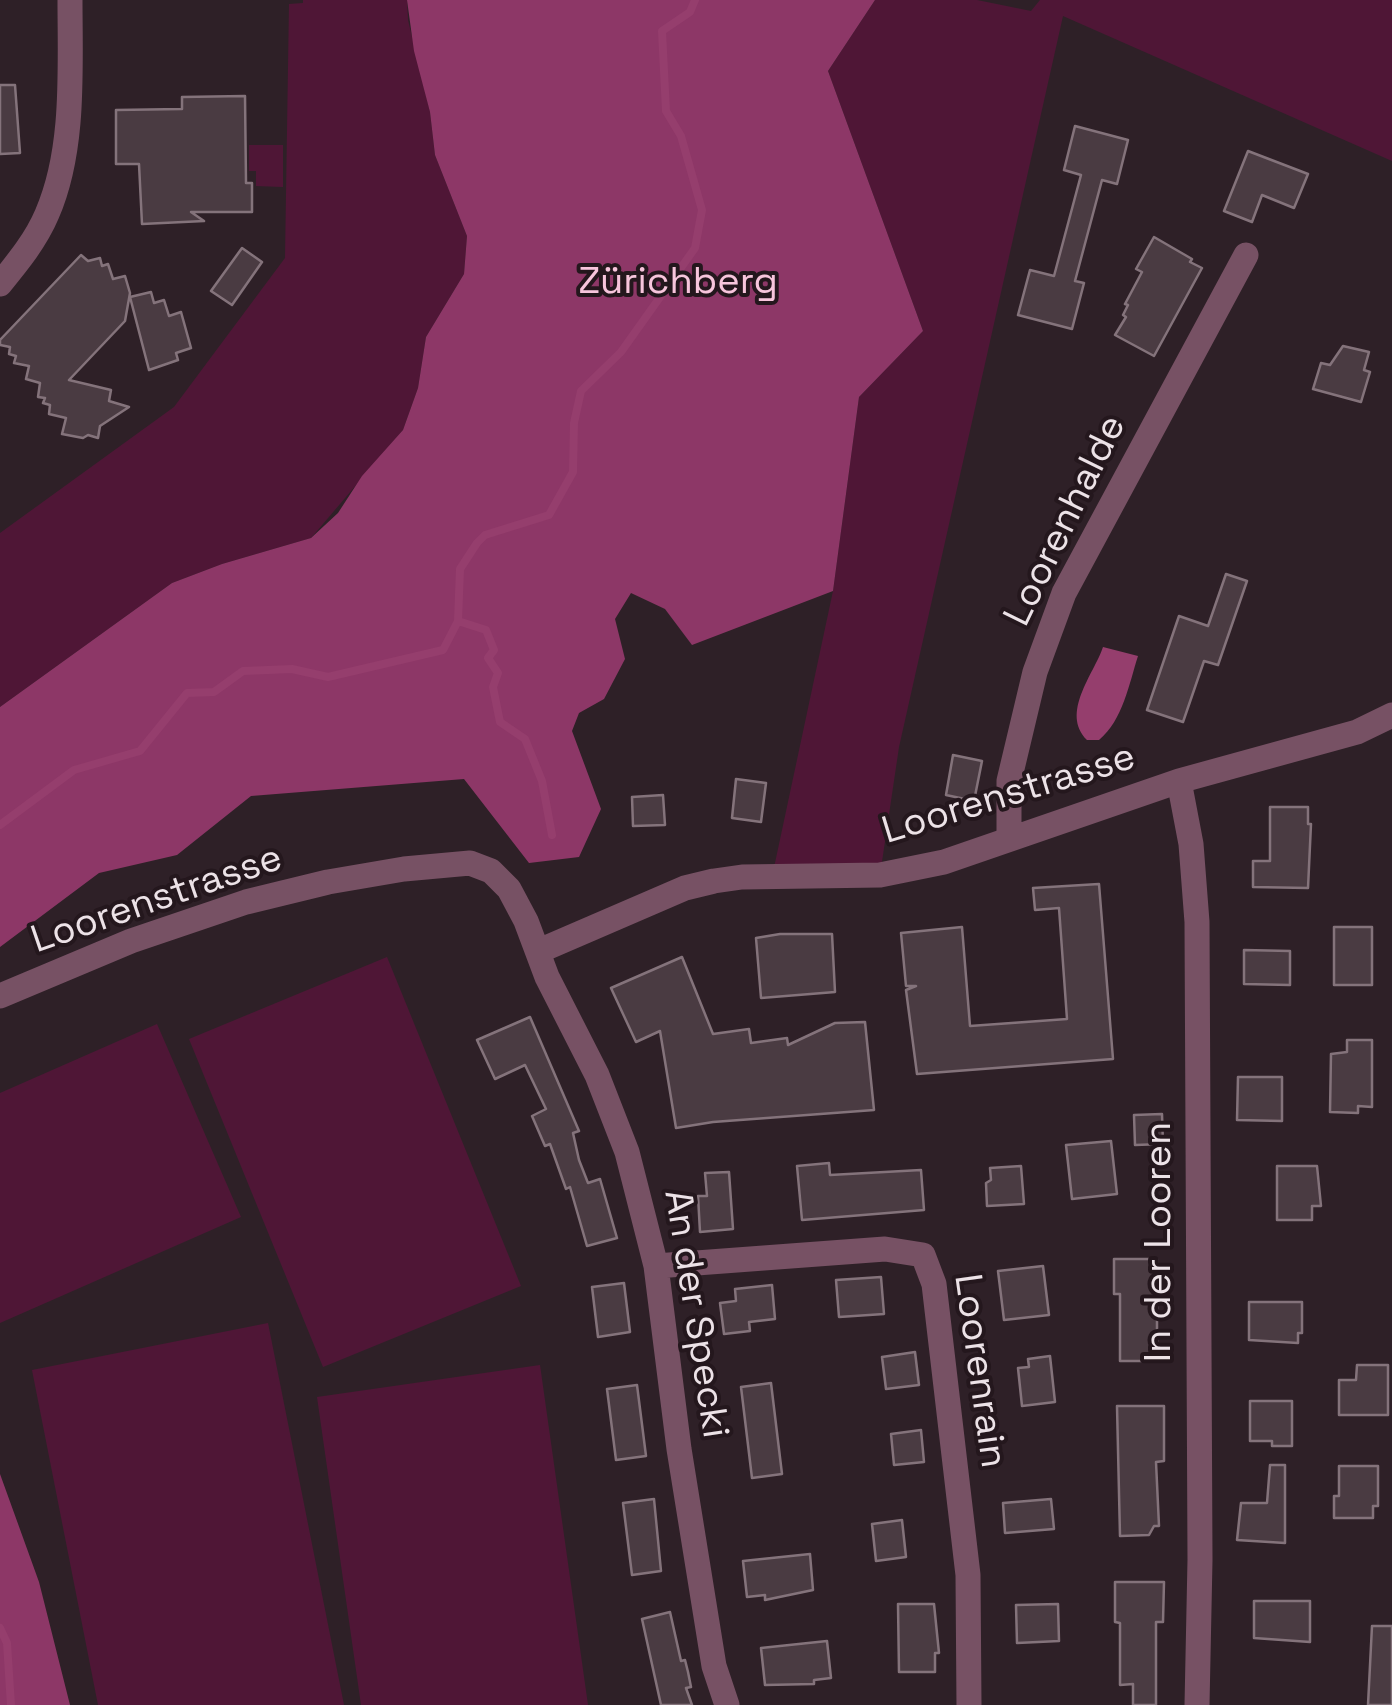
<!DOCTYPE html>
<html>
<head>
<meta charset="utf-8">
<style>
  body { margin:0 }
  canvas { display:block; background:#2e2027 }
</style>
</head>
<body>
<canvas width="1392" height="1705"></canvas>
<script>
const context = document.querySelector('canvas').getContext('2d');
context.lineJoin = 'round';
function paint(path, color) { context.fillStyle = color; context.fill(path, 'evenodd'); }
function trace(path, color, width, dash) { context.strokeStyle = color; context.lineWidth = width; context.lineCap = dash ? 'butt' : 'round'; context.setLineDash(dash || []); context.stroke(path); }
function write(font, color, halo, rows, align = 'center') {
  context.font = font + ' "Space Grotesk",sans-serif'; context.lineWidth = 8; context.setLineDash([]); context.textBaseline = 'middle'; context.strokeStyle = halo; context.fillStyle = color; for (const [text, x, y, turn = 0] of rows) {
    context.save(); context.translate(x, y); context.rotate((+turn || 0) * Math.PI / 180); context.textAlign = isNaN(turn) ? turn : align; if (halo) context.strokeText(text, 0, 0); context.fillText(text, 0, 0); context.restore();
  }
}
const green = new Path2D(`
  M303,0h104l1,20 22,92 5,43 32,81 -3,38 -38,63 -8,51 -15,42 -92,108 -89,26 -50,19 -172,124v-174l174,-126 111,-149 4,-254 14,-1z
  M875,0h102l54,11 9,-11h352v161l-329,-145 -164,731 -19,128 -108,2 61,-286 26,-194 64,-66 -95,-260z
  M249,145h34v42l-27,-1v-15h-7z
  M387,957l134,329 -198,81 -134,-328z
  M157,1024l84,193 -241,106v-230z
  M268,1323l76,382h-246l-66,-335z
  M540,1365l48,340h-227l-44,-308z`);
const forest = new Path2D(`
  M407,0h468l-47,71 95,260 -64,66 -26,194 -141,54 -27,-36 -34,-16 -16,26 10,40 -21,40 -25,14 -7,18 29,78 -22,48 -50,6 -65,-84 -213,17 -74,59 -78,18 -99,74v-240l172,-124 50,-19 89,-26 27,-25 24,-37 41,-46 15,-42 8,-51 38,-63 3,-38 -32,-81 -5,-43 -16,-61z
  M0,1474l39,108 31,123h-70z`);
const water = new Path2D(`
  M1103,647l35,9c-9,28 -15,64 -39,84h-12c-27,-27 7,-66 16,-93z`);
const stream = new Path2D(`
  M458,621l28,9 8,20 -6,8 10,15 -5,14 7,35 25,17 17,42 10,54
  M0,825l74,-55 66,-19 47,-58 27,-1 29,-21 49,-2 36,8 115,-27 15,-29 2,-52 17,-26 8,-8 64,-20 24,-43 1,-49 7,-32 40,-39 74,-104 7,-38 -21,-74 -15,-25 -4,-80 28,-19 5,-12
  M0,1628l7,15 4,62`);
const building = new Path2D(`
  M0,85h15l5,68 -20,1z
  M245,96l1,87h6v29h-61l13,9 -62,3 -3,-60h-23v-54l66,-1v-12z
  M1075,126l53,14 -11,44 -15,-4 -27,101 9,2 -12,46 -54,-14 12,-45 24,6 27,-101 -17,-5z
  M1248,151l60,23 -14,34 -32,-13 -10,27 -28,-11z
  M1154,237l38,22 -2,3 12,6 -48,88 -39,-21 11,-18 -3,-2 5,-10 -3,-1 17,-32 -6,-3z
  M242,248l20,14 -30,43 -21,-14z
  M81,255l7,6 12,-3 2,8 6,-2 5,15 12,-3 5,17 -5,28 -56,59 42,10 -2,11 20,6 -29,19 -2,12 -10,-3 -5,3 -21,-4 4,-16 -17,-4 1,-9 -7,-2 2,-5 -7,-1 2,-14 -14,-4 3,-13 -15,-3 2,-7 -7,-2 1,-7 -10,-2v-5z
  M151,292l3,11 10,-3 5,16 12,-4 10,36 -15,5 2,7 -29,10 -19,-73z
  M1343,346l26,6 -5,18 6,2 -9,30 -48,-13 8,-26 9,2z
  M1226,574l21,7 -29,84 -14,-4 -21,61 -36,-12 32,-94 29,10z
  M953,755l29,6 -8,40 -28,-6z
  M736,779l30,4 -5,39 -29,-4z
  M663,795l2,30 -32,1 -1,-29z
  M1270,807h38v17h3l-3,64 -55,-1v-26h17z
  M1099,884l14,175 -196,15 -11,-84 10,-4h-10l-5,-53 61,-6 8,99 97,-7 -8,-111 -24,2 -2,-22z
  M1334,927h38v58h-38z
  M780,934h52l3,58 -74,6 -5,-60z
  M1244,950l46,1v34l-46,-1z
  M682,957l31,77 36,-5 2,14 36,-5 1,7 47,-22 30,-1 9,88 -161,12 -37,6 -16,-97 -24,11 -25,-54z
  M530,1017l49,114 -6,2 6,27 9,23 12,-4 17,59 -30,8 -17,-59 -4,2 -16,-45 -5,2 -13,-30 14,-7 -21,-44 -30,14 -18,-39z
  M1347,1040h25v67l-14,-1v7l-28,-1 1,-58 16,-2z
  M1238,1077h44v44l-45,-1z
  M1162,1114l1,30 -28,1 -1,-30z
  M1111,1141l6,53 -45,5 -6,-54z
  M829,1163l1,12 91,-5 3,40 -122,10 -5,-54z
  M1021,1166l3,38 -37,2 -1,-23 5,-3 -1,-12z
  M1277,1166h40l4,40h-9v14h-35z
  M729,1172l4,57 -33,3 -2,-36h9l-2,-23z
  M1114,1259h43v102h-37v-67h-6z
  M1043,1266l6,49 -45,5 -6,-49z
  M881,1277l3,37 -45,3 -3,-37z
  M624,1283l6,49 -32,5 -6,-50z
  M772,1285l3,34 -26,3 1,9 -26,3 -4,-31 16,-2 -1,-12z
  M1249,1302h53v31h-4v10l-49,-3z
  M915,1352l4,33 -33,4 -4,-32z
  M1050,1356l5,46 -33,4 -4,-38 11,-1 -1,-8z
  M1357,1365h31v50h-49v-35h17z
  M771,1383l11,91 -30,4 -11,-91z
  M637,1385l9,71 -30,4 -9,-71z
  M1250,1401h42v45h-20v-5h-22z
  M1117,1406h47v55l-8,1 3,64h-5l-5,9 -29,1z
  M921,1430l3,32 -30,3 -3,-31z
  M1270,1465h15v78l-48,-3 4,-37h26z
  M1339,1466h39v40h-5v12h-39v-22h5z
  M654,1499l7,72 -29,4 -9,-72z
  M1051,1499l3,30 -49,4 -2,-30z
  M902,1520l4,37 -30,4 -4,-37z
  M810,1554l3,36 -48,10v-5l-18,2 -4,-36z
  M1115,1582h49l-1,40h-7v83h-23v-21l-13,1v-62l-5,-1z
  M1254,1601h56v41l-56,-4z
  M898,1604h36l5,49h-4v19h-36z
  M1058,1604l1,37 -42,2 -1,-38z
  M670,1612l11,49 4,-1 3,12 3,15 -5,1 6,17h-31l-19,-86z
  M1372,1626h20v79h-24z
  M827,1641l4,37 -17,2v4l-49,1 -4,-37z`);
const minor = new Path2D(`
  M0,284c18,-22 36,-44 47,-70 28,-64 23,-145 23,-214
  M1179,781l12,63 6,78 3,638 -3,145
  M1009,838v-57l26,-109 29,-79 182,-338
  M539,951l146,-63 29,-7 28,-4 138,-2 64,-13 235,-81 178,-49 35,-17
  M0,996l131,-55 115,-39 82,-20 76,-13 66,-6 21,8 18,18 17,32 21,56 50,98 30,77 29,114 23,183 35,217 13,39
  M656,1266l229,-17 38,6 11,29 34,291 1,130`);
const parkNames = [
  ["Zürichberg",678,283]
];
const streetNames = [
  ["Loorenhalde",1066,521,-64],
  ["Loorenstrasse",1009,795,-17],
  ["Loorenstrasse",157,900,-19],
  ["In der Looren",1160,1242,-90],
  ["An der Specki",695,1314,81],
  ["Loorenrain",979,1371,82]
];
paint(green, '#4f1636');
paint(forest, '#8d3767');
paint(water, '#953e6d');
trace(stream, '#953e6d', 8);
paint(building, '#4a3b42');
trace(building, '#84737b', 2.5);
trace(minor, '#775164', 25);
write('38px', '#f7c5dc', '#24171d', parkNames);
write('38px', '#ece2e7', '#24171d', streetNames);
</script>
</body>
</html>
